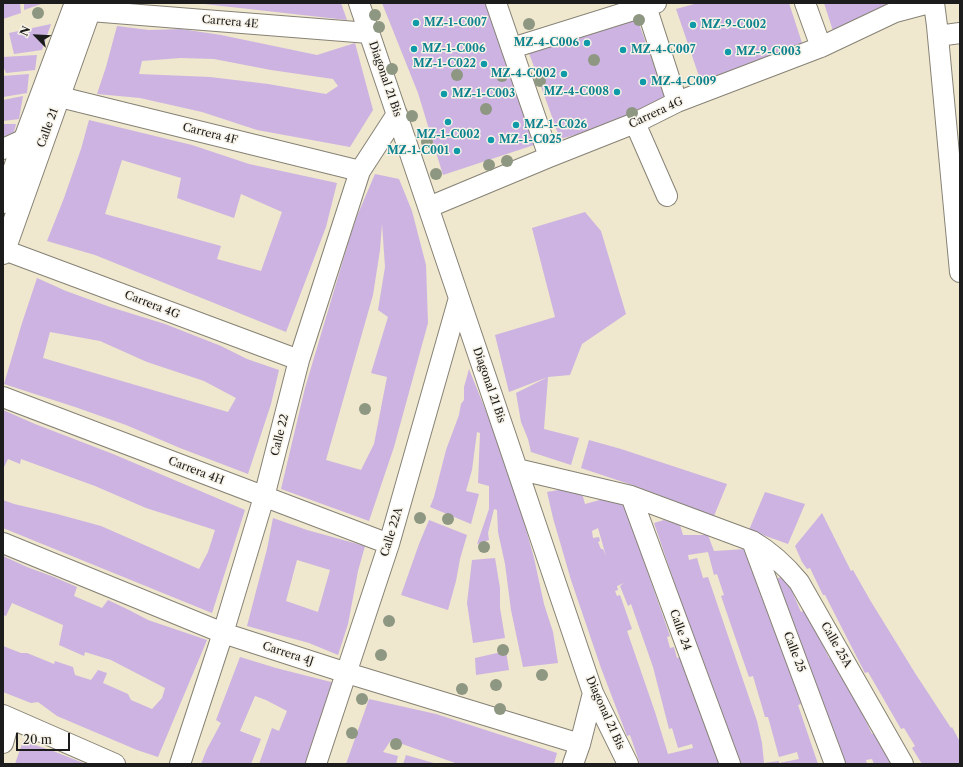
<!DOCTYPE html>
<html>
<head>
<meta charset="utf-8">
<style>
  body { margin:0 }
  #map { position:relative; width:963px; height:767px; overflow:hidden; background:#efe7ce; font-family:"Libre Caslon Text",serif }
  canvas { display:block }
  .frame { position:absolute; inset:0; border:4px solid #1c1c1c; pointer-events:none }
  .north { position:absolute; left:16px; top:16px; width:40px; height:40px; -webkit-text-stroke:3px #f7f3e8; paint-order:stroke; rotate:294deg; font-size:11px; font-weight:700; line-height:16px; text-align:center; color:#1c1c1c }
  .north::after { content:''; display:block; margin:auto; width:14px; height:18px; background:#1c1c1c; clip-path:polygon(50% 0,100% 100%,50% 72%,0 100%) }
  .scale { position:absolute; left:16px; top:733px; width:54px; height:18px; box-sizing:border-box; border:2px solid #1c1c1c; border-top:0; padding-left:5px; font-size:12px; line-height:14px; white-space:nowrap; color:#1c1c1c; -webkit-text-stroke:3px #f7f3e8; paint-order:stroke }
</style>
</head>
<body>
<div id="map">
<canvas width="963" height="767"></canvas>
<div class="frame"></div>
<div class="north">N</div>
<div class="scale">20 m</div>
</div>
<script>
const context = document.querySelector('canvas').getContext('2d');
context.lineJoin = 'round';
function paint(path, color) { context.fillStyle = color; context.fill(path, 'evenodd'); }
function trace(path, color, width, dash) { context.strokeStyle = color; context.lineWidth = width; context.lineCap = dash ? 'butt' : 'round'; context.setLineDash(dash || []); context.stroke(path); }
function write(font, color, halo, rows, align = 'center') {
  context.font = font + ' "Libre Caslon Text",serif'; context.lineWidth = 3; context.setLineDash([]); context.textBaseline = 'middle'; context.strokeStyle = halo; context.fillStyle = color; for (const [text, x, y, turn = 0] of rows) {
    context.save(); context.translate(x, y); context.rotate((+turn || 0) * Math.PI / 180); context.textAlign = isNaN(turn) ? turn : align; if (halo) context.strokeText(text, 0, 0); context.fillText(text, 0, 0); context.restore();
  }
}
const building = new Path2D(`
  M3,3h17l1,10 -18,6z
  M24,3h20l-20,7z
  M204,3h137l6,17 -143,-16z
  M382,3h104l51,141 -94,31 -25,-82z
  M698,3h91l13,40 -101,39 -25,-73z
  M824,3h61l1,9 -53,19z
  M636,15l30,85 -87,34 -19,5 -31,-86z
  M51,24l-9,26 -28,4 -5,-21z
  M117,26l32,4 32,-1 40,6 96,20 38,-12 18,67 -23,37 -93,-17 -55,-18 -62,-14 -43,-4 9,-27zM180,58l34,1 57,11 62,9 5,7 -12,8 -58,-10 -58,-7 -71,-3 3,-13z
  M37,55l-2,15 -29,3 -3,-7v-9z
  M29,74l-2,19 -24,4v-21z
  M23,96l-4,23 -16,2v-21z
  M89,120l103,25 57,19 88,19 -11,44 -40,105 -191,-77 -48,-14 17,-43 17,-49zM122,160l59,18 -4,20 57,20 7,-24 41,18 -21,59 -44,-12 4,-13 -116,-32z
  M3,124h13l-2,8 -11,5z
  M375,174l24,5 13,32 14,54 2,58 -34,124 -25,74 -88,-32 24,-101 44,-148 8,-24zM382,224l3,43 -7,43 10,7 -17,56 16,4 -13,67 -13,26 -35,-10 47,-165 7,-45z
  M585,212l16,19 25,83 -44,30 -12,31 -22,2 -4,52 35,9 -8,27 -40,-13 -3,-13 -7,-17 -5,-29 32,-16 -39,15 -14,-57 60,-18 -23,-89z
  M37,278l29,13 44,16 55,17 56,22 26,13 32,11 -8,34 -23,70 -68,-26 -54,-23 -51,-18 -71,-23 18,-61zM50,332l50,9 47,21 57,19 32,17 -8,14 -185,-54z
  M469,369l40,99 25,90 10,46 9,28 5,31 -35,4 -12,-57 -6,-46 -7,-32 -1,-22 -3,-1 -6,24 1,7 -12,4 12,-35v-23l-11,-3 2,-50 -3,-1 -5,38 -6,21 13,3 -8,30 -41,-17 4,-10 12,-47 13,-35 2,-11 3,-4v-13z
  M3,410l32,14 78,30 132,56 -33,103 -209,-85v-28l11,4 43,10 44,12 98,43 9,-17 7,-22 -69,-22 -51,-22 -74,-27 -1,5 -12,-5 -5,10z
  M589,440l32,9 106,35 -13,32 -79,-30 -54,-18z
  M564,489l18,4 3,11 22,-6 20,9 8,29 35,100 -3,1 3,11 4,-1 3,11 3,-1 7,20 3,-1 31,88h-81l-10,-29 -3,1 -26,-68 -30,-88 -18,-62 -6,-26zM598,528l8,28 -3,-7h-2l-3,-7 2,-1 -1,-4 -6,1 -1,-7zM624,583l-4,3 8,20 3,-2 22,63 16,62 3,-1 6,20 14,-4 1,4 -25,6 -13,-42 -28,-81 5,-2 -12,-34 -3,1 -2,-5 3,-1 -1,-4z
  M765,492l40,12 -17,40 -39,-14z
  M822,513l29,58 2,-1 17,30 45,73 36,55 1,-1 8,15v22h-38l-10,-16 3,-2 -11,-18 -3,1 -33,-57 -3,1 -40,-78h-2l-13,-27 -3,1 -5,-7 -7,-16z
  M273,518l34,12 58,16 -7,25 -10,53 -10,31 -29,-12 -62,-17 20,-77zM297,560l33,10 -12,42 -32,-11z
  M429,520l38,15 -7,24 -4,22 -8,29 -47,-15 18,-51z
  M664,520l16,5 3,10h25l6,16 32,-2 55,155 -3,1 20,59h-82l-82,-241zM708,552l6,23 3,-1 7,21 -3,1 21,61 7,20 4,-1 12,41h3l11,40 18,-5 2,7 -20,4v-2l-15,2 -2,-20 -5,-22 -49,-144 -5,1 -6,-20 -8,2 -1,-5z
  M3,556l24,11 27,10 23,10 -3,9 28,12 6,-8 21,10 19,10 59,20 -49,117 -21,-7 -80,-34 -19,-14 -7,1 -28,-11v-46l18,7h6l27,11 1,-3 18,6 2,8 16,5 7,-10 9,3 -4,10 25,11 3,6 21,9 10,-11 3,-10 -54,-28 -26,-8 -1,4 -25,-11 4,-20 -51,-22 -6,13 -3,-1z
  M495,558l5,30v20l5,30 -32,5 -6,-40 5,-43z
  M785,575l16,37 5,-3 23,49 3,-1 7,17 4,-2 29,62 6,-3 16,33h-20l-2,-5 -6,1 1,4h-26l-67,-184z
  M506,651l3,19 -33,5 -1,-17z
  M240,657l36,11 59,15 -29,81h-47l13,-36 7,3 8,-20 -21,-11 -11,-4 -15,35 21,8 -10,25h-50l6,-15 14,-26 -5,-3z
  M369,699l67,15 121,39 -3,11h-96l-67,-24 -8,12 15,4 -2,8h-50z
  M23,741l30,10 33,13h-71z
  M406,755l31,9h-34z`);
const street = new Path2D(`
  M359,3l234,690 35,71
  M496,3l53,154
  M645,3l32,99
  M805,3l16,44
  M934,3l3,23 23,246
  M90,11l279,22
  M938,36l22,-3
  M512,48l144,-45
  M60,97l300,74
  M635,123l32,73
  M3,149l22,-10 11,-3
  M429,207l120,-50 86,-34 42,-21 144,-55 74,-35 34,-9
  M4,250l295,110
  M3,397l386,147
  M517,469l114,27 121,45c19,11 33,24 47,41l104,182
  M631,496l99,268
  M752,541l83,223
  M3,543l220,90 124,40 233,71
  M3,715l112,49
  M3,743l7,-25
  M180,764l43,-131 41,-136 35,-137 61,-189 37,-57
  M316,764l73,-220 70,-246
  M573,764l7,-20 13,-51`);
const secondary = new Path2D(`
  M3,202l22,-63 51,-136
  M3,253l89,-250`);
const trees = [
  [38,13],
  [375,15],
  [639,20],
  [529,24],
  [379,27],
  [594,60],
  [392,69],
  [457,75],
  [502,76],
  [540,81],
  [486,109],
  [632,113],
  [412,116],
  [427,142],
  [507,161],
  [489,165],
  [436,174],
  [365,409],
  [420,518],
  [448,519],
  [484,547],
  [389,621],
  [503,650],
  [381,655],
  [542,675],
  [496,685],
  [462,689],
  [362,699],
  [500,709],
  [352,733],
  [396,744]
];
const markers = [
  [416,23,4,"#0f9aa8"],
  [693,25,4,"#0f9aa8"],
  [587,43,4,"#0f9aa8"],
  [414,49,4,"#0f9aa8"],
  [623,50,4,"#0f9aa8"],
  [728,52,4,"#0f9aa8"],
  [484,64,4,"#0f9aa8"],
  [564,74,4,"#0f9aa8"],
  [643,82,4,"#0f9aa8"],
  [617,92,4,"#0f9aa8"],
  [444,94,4,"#0f9aa8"],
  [448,122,4,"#0f9aa8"],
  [516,125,4,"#0f9aa8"],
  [491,140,4,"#0f9aa8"],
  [457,151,4,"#0f9aa8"]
];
const streetNames = [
  ["Carrera 4E",230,22,5],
  ["Diagonal 21 Bis",385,79,71],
  ["Carrera 4G",656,113,-25],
  ["Calle 21",48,128,-70],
  ["Carrera 4F",210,134,14],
  ["Carrera 4G",152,305,21],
  ["Diagonal 21 Bis",489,385,71],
  ["Calle 22",280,435,-76],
  ["Carrera 4H",196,471,21],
  ["Calle 22A",392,532,-73],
  ["Calle 24",680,630,70],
  ["Calle 25A",836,645,60],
  ["Calle 25",794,652,69],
  ["Carrera 4J",288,654,18],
  ["Diagonal 21 Bis",605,713,66]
];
const cultureNames = [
  ["MZ-1-C007",424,23],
  ["MZ-9-C002",701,25],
  ["MZ-4-C006",579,43,"right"],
  ["MZ-1-C006",422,49],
  ["MZ-4-C007",631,50],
  ["MZ-9-C003",736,52],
  ["MZ-1-C022",476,64,"right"],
  ["MZ-4-C002",556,74,"right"],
  ["MZ-4-C009",651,82],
  ["MZ-4-C008",609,92,"right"],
  ["MZ-1-C003",452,94],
  ["MZ-1-C026",524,125],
  ["MZ-1-C002",448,135,"center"],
  ["MZ-1-C025",499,140],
  ["MZ-1-C001",449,151,"right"]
];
paint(building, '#ccb3e1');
trace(street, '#868275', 22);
trace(secondary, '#868275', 24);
trace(street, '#fff', 20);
trace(secondary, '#fff', 22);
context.fillStyle = '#8e9782';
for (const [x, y] of trees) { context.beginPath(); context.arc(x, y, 6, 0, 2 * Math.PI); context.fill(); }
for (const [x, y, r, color] of markers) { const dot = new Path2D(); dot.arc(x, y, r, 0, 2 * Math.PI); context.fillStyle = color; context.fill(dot); trace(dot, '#f7f3e8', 1.5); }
write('11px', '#1c1c1c', '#f7f3e8', streetNames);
write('bold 11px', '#0d838f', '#f7f3e8', cultureNames, 'left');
</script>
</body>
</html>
